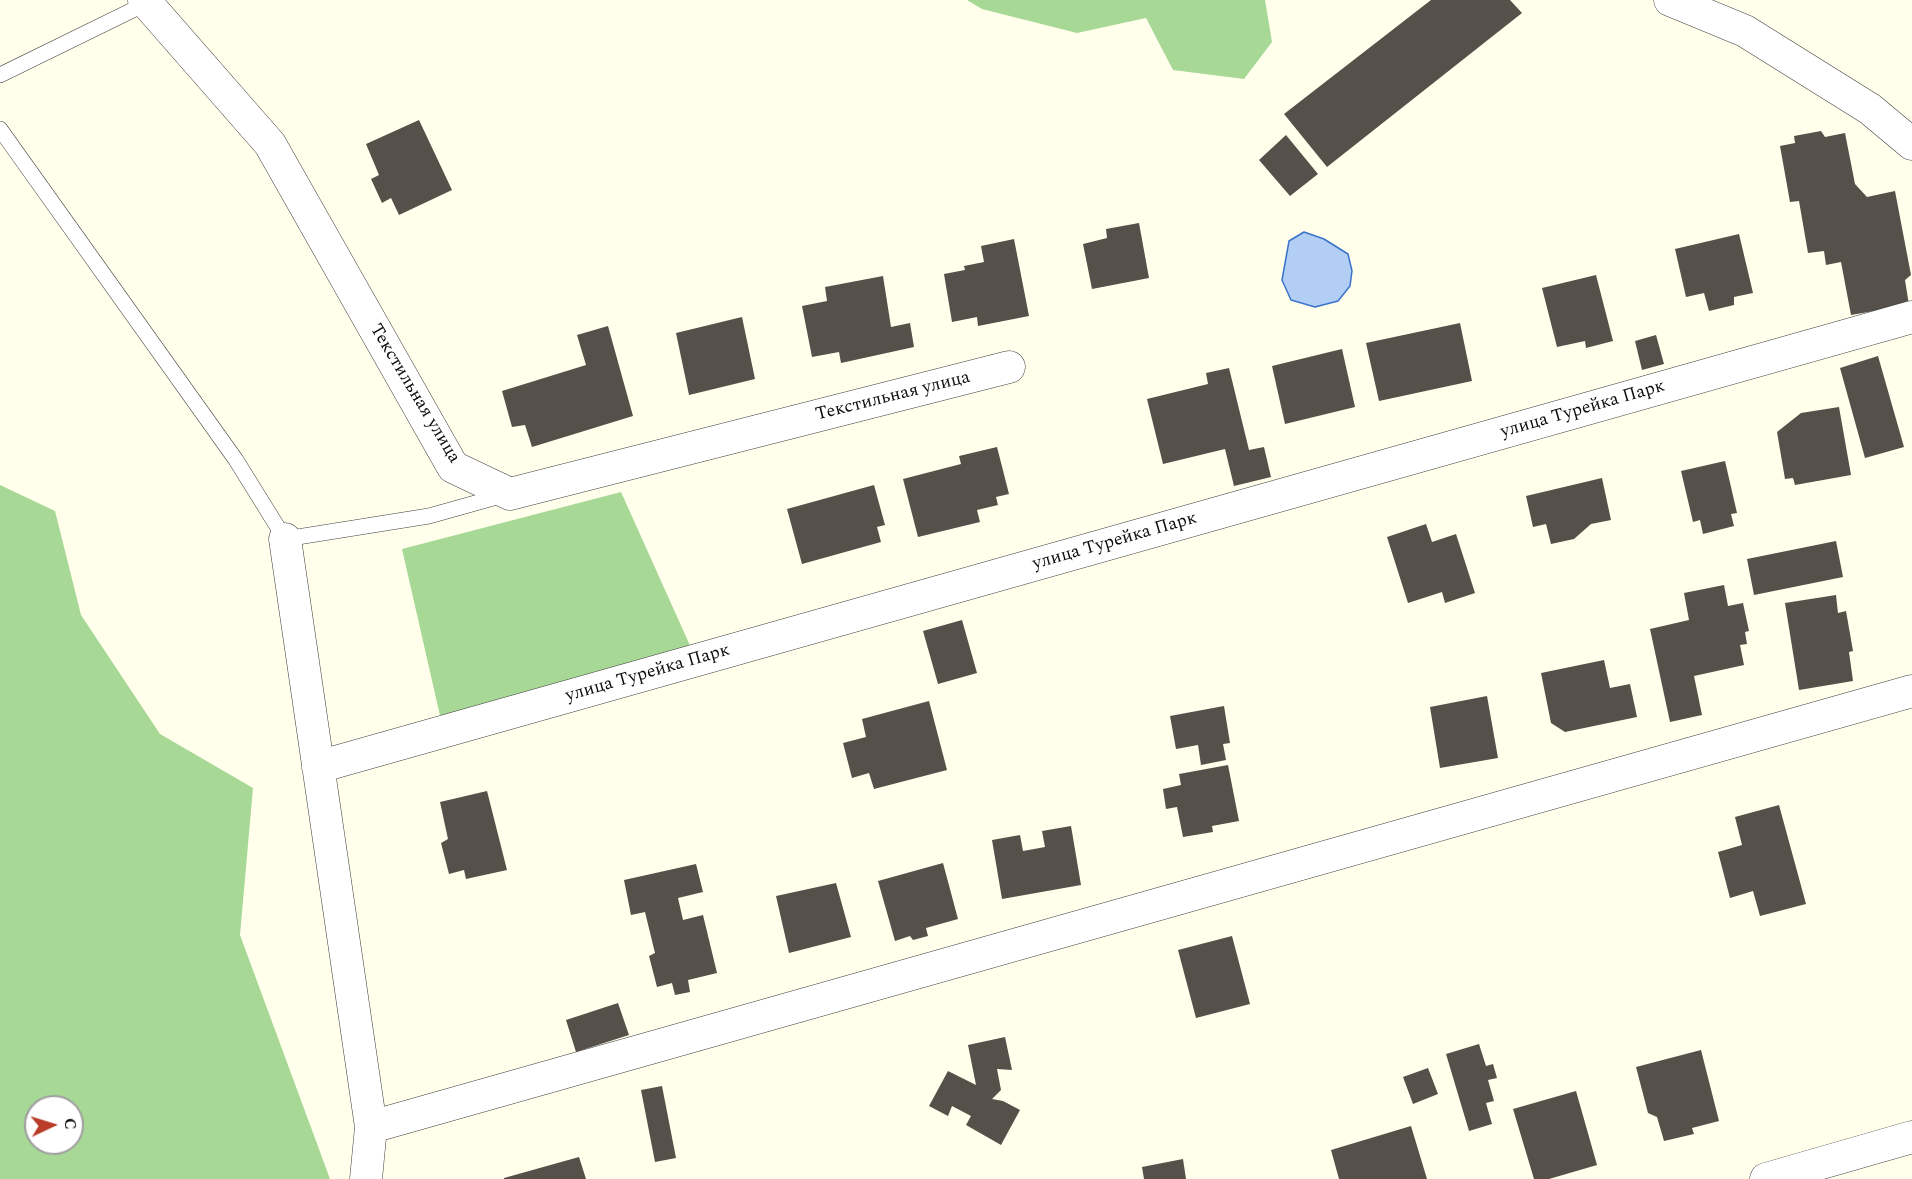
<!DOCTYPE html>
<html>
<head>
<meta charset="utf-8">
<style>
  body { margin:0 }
  #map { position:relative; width:1912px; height:1179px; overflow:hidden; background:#ffffec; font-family:Spectral,serif }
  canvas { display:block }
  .north { position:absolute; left:24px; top:1095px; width:60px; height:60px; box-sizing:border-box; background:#fff; border:2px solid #9e9e9e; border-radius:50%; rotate:86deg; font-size:16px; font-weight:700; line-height:24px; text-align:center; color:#0c0c0c }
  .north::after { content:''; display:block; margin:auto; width:21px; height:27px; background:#b93d28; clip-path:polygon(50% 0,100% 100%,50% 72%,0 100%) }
</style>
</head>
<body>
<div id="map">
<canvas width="1912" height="1179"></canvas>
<div class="north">С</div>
</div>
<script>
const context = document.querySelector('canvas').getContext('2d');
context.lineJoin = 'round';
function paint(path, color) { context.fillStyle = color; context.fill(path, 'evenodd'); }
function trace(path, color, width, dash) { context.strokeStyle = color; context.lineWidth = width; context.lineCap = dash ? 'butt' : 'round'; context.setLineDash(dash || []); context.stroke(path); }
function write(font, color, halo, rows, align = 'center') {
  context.font = font + ' Spectral,serif'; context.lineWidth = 6; context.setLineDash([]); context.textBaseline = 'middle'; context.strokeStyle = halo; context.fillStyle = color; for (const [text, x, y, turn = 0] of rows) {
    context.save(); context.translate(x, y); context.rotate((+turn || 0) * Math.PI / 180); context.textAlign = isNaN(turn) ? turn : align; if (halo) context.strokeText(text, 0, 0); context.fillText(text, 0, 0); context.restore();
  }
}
const forest = new Path2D(`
  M967,0h298l7,42 -28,37 -71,-9 -27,-52 -69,15 -95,-24z
  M0,485l55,26 26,104 79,119 93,54 -13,147 90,244h-330zM36,1107h36v36h-36z
  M621,492l71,158 -251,70 -39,-171z`);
const water = new Path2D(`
  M1304,232l20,7 24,15 4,17 -2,15 -12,15 -23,6 -24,-7 -9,-20 7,-39z`);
const building = new Path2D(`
  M1431,0h79l12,13 -195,154 -43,-53z
  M419,120l33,70 -53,25 -8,-17 -9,5 -11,-24 8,-4 -13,-31z
  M1821,131l4,6 20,-4 10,51 12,13 28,-6 16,84 -6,5 4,25 -58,10 -10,-53 -15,3 -2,-14 -16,2 -9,-52 -9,1 -10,-56 15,-3 -1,-7z
  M1286,135l32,39 -28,22 -31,-36z
  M1139,223l10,55 -57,11 -9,-45 24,-6 -1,-9z
  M1739,234l14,59 -19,4v8l-25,6 -5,-18 -18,4 -11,-48z
  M1014,239l15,77 -51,10 -1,-9 -25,5 -8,-48 21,-4 -1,-4 20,-4 -3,-16z
  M1596,275l17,66 -27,7 -1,-7 -28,6 -15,-59z
  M883,276l8,51 19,-4 4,24 -73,16 -2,-11 -27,5 -10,-51 25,-5 -2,-14z
  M742,317l13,62 -66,16 -13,-62z
  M1460,323l12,58 -93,20 -13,-58z
  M608,326l25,90 -101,31 -7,-22 -13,2 -10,-36 84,-26 -9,-30z
  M1656,335l8,29 -22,6 -7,-29z
  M1342,349l13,58 -70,17 -13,-58z
  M1878,356l26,91 -39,11 -25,-90z
  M1229,368l20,82 15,-3 7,30 -37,9 -9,-37 -62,15 -16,-65 61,-15 -2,-11z
  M1839,407l12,68 -56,10 -2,-7 -8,1 -8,-47 24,-19z
  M997,447l12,47 -13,3 2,8 -21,5 3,12 -62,15 -15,-58 58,-15 -2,-8z
  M1725,461l12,52 -6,1 3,12 -31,8 -3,-14 -7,2 -12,-51z
  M1602,478l9,42 -20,4 -17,15 -23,5 -5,-20 -13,3 -7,-31z
  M874,485l11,40 -8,2 4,15 -79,22 -15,-55z
  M1426,524l6,18 24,-8 19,59 -30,10 -3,-11 -34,11 -21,-66z
  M1836,541l7,36 -89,18 -7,-36z
  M1724,585l4,21 15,-3 6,28 -4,1 2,12 -7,1 4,20 -50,11 8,39 -32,7 -20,-93 39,-9 -5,-27z
  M1836,595l2,18 8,-2 7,40 -4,1 4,29 -54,9 -14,-87z
  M962,620l15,53 -39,11 -15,-53z
  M1604,660l6,28 20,-4 7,33 -72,15 -14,-9 -10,-50z
  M1487,696l11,62 -58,10 -10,-61z
  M929,701l18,69 -73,19 -5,-16 -17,5 -9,-35 23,-6 -4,-18z
  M1224,706l6,37 -7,1 3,16 -25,5 -3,-20 -22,4 -6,-33z
  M1228,765l11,56 -27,5 1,6 -30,5 -6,-30 -11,2 -3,-20 18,-4 -2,-11z
  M487,791l20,79 -41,9 -2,-9 -15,4 -8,-31 7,-4 -8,-37z
  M1779,805l27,99 -46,12 -7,-25 -23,7 -12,-46 24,-7 -7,-28z
  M1071,826l10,59 -79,14 -10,-59 28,-5 3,16 22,-4 -3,-16z
  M943,863l15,56 -32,9 2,8 -15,4 -3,-4 -15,5 -17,-60z
  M696,864l7,28 -25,6 5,22 20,-5 14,58 -29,7 2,12 -15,3 -3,-12 -15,4 -8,-31 6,-3 -10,-41 -14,3 -7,-35z
  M836,883l15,54 -62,16 -13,-57z
  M1232,936l18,68 -54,14 -18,-68z
  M618,1003l11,32 -53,17 -10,-32z
  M1005,1037l7,33 -15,-1 4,21 -9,9 11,2 17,9 -19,35 -35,-20 5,-9 -19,-10 -4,10 -19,-10 19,-35 28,14 -8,-40z
  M1479,1044l7,22 7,-2 4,14 -9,2 6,21 -8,2 6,21 -23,7 -23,-77z
  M1701,1050l18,71 -27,7 2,6 -30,7 -7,-24 -9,-4 -12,-46z
  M1428,1068l10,26 -25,10 -10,-27z
  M662,1086l14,72 -21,4 -14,-72z
  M1576,1091l21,74 -48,14h-15l-21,-70z
  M1411,1126l16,53h-88l-8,-29z
  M579,1157l7,22h-82v-1z
  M1183,1159l3,20h-42l-2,-12z`);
const lane = new Path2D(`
  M0,75l147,-72
  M0,129l236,331 49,79 144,-23 75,-21`);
const street = new Path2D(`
  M144,0l126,144 183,323 57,27 499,-127
  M1670,0l75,31 125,78 42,35
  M285,539l86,588 -5,52
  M318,767l1594,-450
  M371,1127l1541,-436
  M1766,1179l146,-42`);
const streetNames = [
  ["Текстильная улица",414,394,59],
  ["Текстильная улица",893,397,-14],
  ["улица Турейка Парк",1583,410,-16],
  ["улица Турейка Парк",1115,542,-16],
  ["улица Турейка Парк",648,674,-16]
];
paint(forest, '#a7d896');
paint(water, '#b2cef5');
trace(water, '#3a74ca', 1.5);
paint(building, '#555049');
trace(lane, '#3f3f3f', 16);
trace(street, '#3f3f3f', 33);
trace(lane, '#fff', 15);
trace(street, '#fff', 32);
write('18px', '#0c0c0c', '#fff', streetNames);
</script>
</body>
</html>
